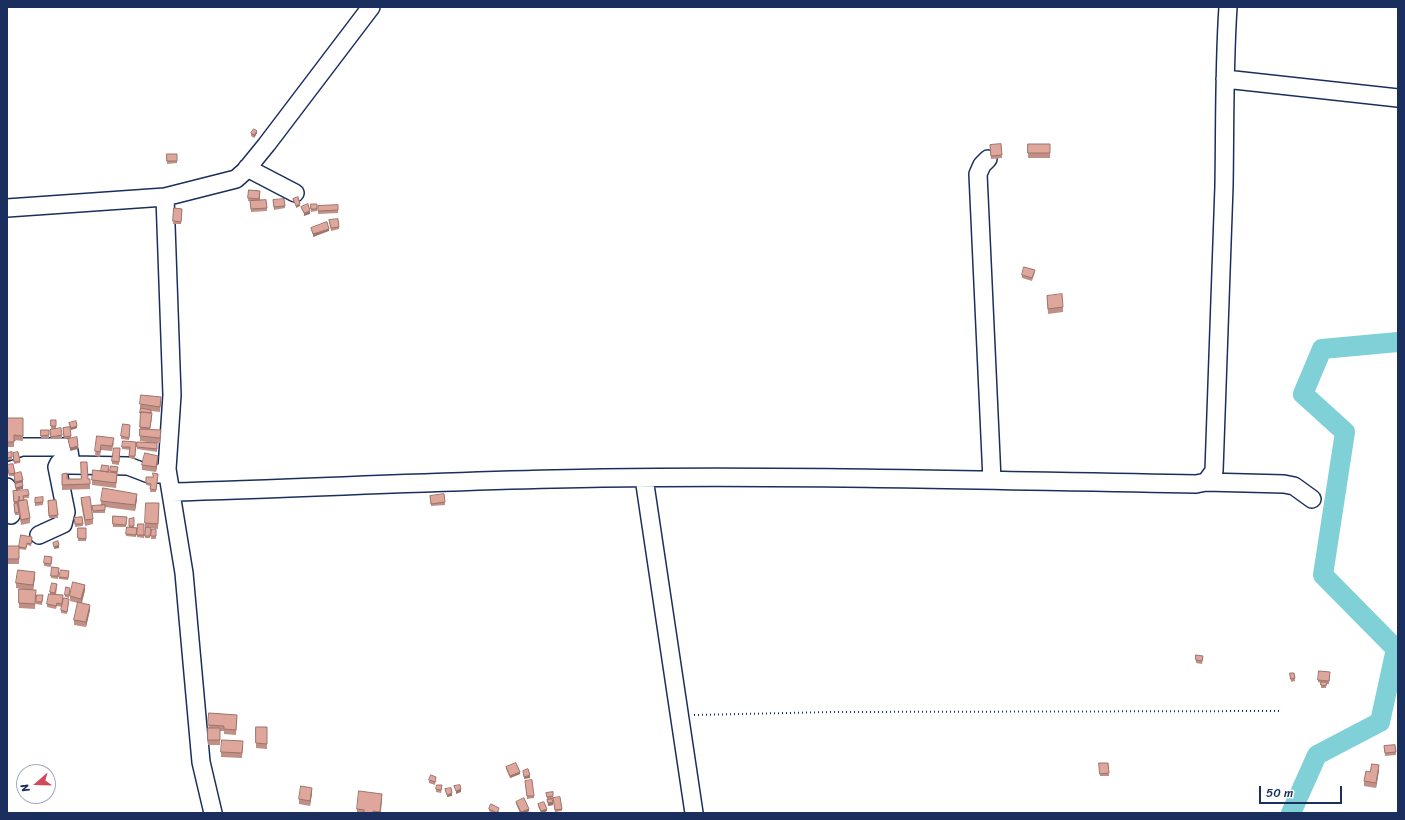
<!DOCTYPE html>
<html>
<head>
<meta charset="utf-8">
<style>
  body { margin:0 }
  #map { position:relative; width:1405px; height:820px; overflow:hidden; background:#fff; font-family:Sriracha,sans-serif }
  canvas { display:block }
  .frame { position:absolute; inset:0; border:8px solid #1b2f5e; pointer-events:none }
  .north { position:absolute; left:16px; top:764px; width:40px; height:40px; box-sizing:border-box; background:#fff; border:1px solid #a4acbf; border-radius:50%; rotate:250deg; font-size:11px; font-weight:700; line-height:16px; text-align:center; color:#1b2f5e }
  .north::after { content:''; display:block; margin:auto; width:14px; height:18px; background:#d1495b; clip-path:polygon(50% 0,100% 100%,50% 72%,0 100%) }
  .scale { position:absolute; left:1259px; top:786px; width:83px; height:18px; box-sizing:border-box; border:2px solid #1b2f5e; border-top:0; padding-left:5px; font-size:12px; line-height:14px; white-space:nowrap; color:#1b2f5e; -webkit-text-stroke:3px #fff; paint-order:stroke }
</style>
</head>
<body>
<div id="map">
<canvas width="1405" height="820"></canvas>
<div class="frame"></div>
<div class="north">N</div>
<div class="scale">50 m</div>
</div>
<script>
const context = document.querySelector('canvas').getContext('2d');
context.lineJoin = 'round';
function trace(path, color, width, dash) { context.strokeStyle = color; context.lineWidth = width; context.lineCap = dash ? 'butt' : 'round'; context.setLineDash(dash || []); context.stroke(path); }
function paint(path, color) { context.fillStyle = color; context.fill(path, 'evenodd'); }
const river = new Path2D(`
  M1291,813l26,-58 63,-33 16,-73 -73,-74 22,-143 -42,-38 19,-45 76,-7`);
const path = new Path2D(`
  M694,715l140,-3 448,-1`);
const minor = new Path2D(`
  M1225,79l173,19
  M988,159l-6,6 -4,9 14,306
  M247,168l48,25
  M165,197l7,198 -5,74 17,104 17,189 12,51
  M7,208l158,-11 71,-18 9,-8 22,-27 104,-137
  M7,452l15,-5h43l4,4 2,14 57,1 21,8h10l8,-5
  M644,478l50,335
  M1206,482l78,2 10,2 18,13
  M7,487l4,28
  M171,492c144,-4 288,-12 432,-14 198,-3 395,3 593,6l10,-2 8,-11c4,-95 7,-190 10,-285 1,-60 0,-119 4,-179
  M39,535l24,-11 3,-12 -9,-45 2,-4 6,2h6`);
const wall = new Path2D(`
  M251,133h6l-3,5 -3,-2z
  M1001,144l1,14 -11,1 -1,-14z
  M1028,144h22v14h-22z
  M167,154h10v9l-10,1z
  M249,190l11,1v9h6l1,11 -16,1 -1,-11h2h-4z
  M273,200l12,6v2l-11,2z
  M311,204h6v7l-6,1z
  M338,205v8l-20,1v-8z
  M174,208l8,1 -1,15h-8z
  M329,220l10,7v2l-8,2z
  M1035,272l-3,9 -10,-3v-3z
  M1047,296l16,11v5l-15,2z
  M161,402l-1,10 -9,-1 1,7 -2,11 11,6 -1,8h-3v9l-20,-3v-7l18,1 -15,-2v-14l1,-17h-1v-6z
  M7,418h16v23l-9,-1v7h-7z
  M51,420h5v9h-5z
  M69,423l8,5 -6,2 -1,-2 1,10 -7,1 -1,-11 7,-1z
  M130,428l-1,12 -8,-1v-3z
  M41,430h8v8h-8z
  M50,430l12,5v3l-11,1z
  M97,436l17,7 -2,8 -11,-1 -1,7 -5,-1z
  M136,442l-1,17 -6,-1 1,-8 -8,-1v-2z
  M120,451l-1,14 -7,-1v-3z
  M12,452v8h-5v-7z
  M13,453l7,8v2l-6,1z
  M158,461l-2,11 -14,-2v-5z
  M13,464l2,9 8,9 -1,1 1,6 -7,1 -1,-3v-3l-1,-8h-5l-2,-11z
  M111,466l7,3 -2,19 -24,-3v-5l9,-9 8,-2v3h1z
  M62,474l5,5h23v10l-28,1z
  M158,476l-2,16h-6l1,-6 -5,-1v-8h7z
  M13,494l16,1v3h-5l6,20v5l-9,2 -2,-12v2h-4z
  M430,496l15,6v3l-14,1z
  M35,498l8,4v3l-8,1z
  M81,498l12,21v5l-8,2 -4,-23z
  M137,499l-2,12 -30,-4v6h-12l-1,-7 9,-1v-4z
  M56,500l2,18h-9l-1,-17z
  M159,503l-1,26 -7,-1 -1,10h-5v-15z
  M113,516l14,1 -1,10h-13z
  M82,517l1,9 -8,1 -1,-9z
  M134,518v9l3,1 -1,9 -10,-1 1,-9h2v-8z
  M138,524h6v14l-7,-1z
  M78,528h8v13h-8z
  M152,529h4v10h-5z
  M32,540l-1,6 -4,-1 -1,5 -7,-1v15h-12v-18h12z
  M52,559l-1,8 -7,-1v-3z
  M52,567l7,1 -1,11 -7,-1z
  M69,573l-1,7 -9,-1v-2z
  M35,577l-2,13 3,5 -1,14 -16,-1v-19l10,1 -13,-2v-5z
  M57,587l-1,8 7,3 -1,9 -5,-1 -1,3 -9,-2v-3l3,-10v-2z
  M85,590l-3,13 8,7 -4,17 -12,-2v-5l4,-17 -8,-2v-5z
  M70,591l-1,7 -4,-1v-2z
  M37,595h6l-1,10 -6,-1z
  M69,601l-2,13 -6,-1v-3z
  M1203,659l-1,5 -6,-1v-3z
  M1290,673l5,5v3l-4,1z
  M1330,675l-1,9h-3v4h-5v-5l-3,-1v-2z
  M209,713l28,2 -1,20 -12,-1v-3h-4v14h-12z
  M256,727h11v22l-11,-1z
  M1395,745l1,10 -11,1 -1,-10z
  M243,746l-1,12 -21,-1v-5z
  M1099,763h9l1,13h-9z
  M506,767l14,7 -10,4 -4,-9z
  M1379,770l-3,18 -12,-2v-5l6,-9z
  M436,779l-1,6 -6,-2v-3z
  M525,781l9,15v2l-7,1z
  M442,788l-1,5 -5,-1v-3z
  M553,792v6l9,11v2l-7,1 -2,-13h-1l1,6 -5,1 -1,-6 2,-1h-2l-1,-6z
  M312,793l-2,13 -11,-2v-5z
  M382,799l-1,14h-24v-4z
  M516,802l13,9 -3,2h-6l-4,-9z
  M538,804l9,7 -6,2 -3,-7z
  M489,809l10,2 -1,2h-6l-3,-2z`);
const shadedWall = new Path2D(`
  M257,131v2l-3,5v-3z
  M300,204v2l-4,2v-2z
  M310,211v3l-6,2v-3z
  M329,229v2l-16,6v-3z
  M77,426v2l-6,2v-2z
  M78,446v3l-8,2v-3z
  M158,456v5l-2,11v-5z
  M23,480v2l-8,2v-2z
  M23,486v3l-7,1v-2z
  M137,494v5l-2,12v-6z
  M59,545v3l-5,1v-2z
  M35,572v5l-2,13v-5z
  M85,585v5l-4,14v-5z
  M90,605v5l-4,17v-5z
  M1379,765v5l-3,18v-5z
  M520,772v2l-10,4v-2z
  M530,775v3l-6,1v-2z
  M312,788v5l-2,13v-5z
  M461,789v3l-5,2v-3z
  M452,793v3l-5,1v-2z
  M382,794v5l-2,14v-1z
  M553,802v3l-5,1v-3z
  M529,809v2l-3,2h-5z
  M547,809v2l-6,2v-2z`);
const building = new Path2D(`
  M254,129l3,2 -3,4 -3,-2z
  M1001,144l1,11 -11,1 -1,-11z
  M1028,144h22v9h-22z
  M167,154h10v7h-10z
  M249,190l11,1 -1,8 -11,-1z
  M298,197l2,7 -4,2 -3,-7z
  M284,199l1,7 -11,1 -1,-7z
  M266,200l1,8 -16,1 -1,-8z
  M308,204l2,7 -6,2 -3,-6z
  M311,204h6v5h-6z
  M338,205v5l-20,1v-5z
  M174,208l8,1 -1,13 -8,-1z
  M338,219l1,8 -8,1 -2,-8z
  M327,222l2,7 -16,5 -2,-6z
  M1024,267l11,3 -3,8 -10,-3z
  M1062,294l1,13 -15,2 -1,-13z
  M141,395l20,2 -1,10 -20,-3z
  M141,408l10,2v3l-10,-1v1h-1z
  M141,412l11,1 -2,15 -10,-1z
  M7,418h16v18l-9,-1v7h-7z
  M51,420h5v6h-5z
  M76,421l1,5 -6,2 -2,-5z
  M123,424l7,1 -1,13 -8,-2z
  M70,427l1,9 -7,1 -1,-9z
  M61,428l1,7 -11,2 -1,-7z
  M140,429l21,1 -1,8 -20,-2z
  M41,430h8v5l-8,1z
  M97,436l17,2 -2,8 -11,-1 -1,7 -5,-1z
  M77,437l1,9 -8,2 -2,-9z
  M123,441l13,1 -1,14h-6l1,-9h-8z
  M137,442l20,1v6l-20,-2z
  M114,448h6l-1,14 -7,-1z
  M12,452v5l-5,1v-5z
  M18,452l2,9 -6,1 -1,-9z
  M145,453l13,3 -2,11 -14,-2z
  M81,462h6l1,17h2v5l-28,1v-11l5,-1v6h14z
  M13,464l2,9 -6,1 -2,-9z
  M102,465l7,1 -1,6 -7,-1z
  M111,466l7,1 -1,5 -7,-1z
  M93,470l24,3 -1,10 -24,-3z
  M21,472l2,8 -8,2 -1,-8z
  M153,473l5,1 -2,16 -6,-1 1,-5 -5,-1v-6h7z
  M22,482l1,4 -7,2 -1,-4z
  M103,488l34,6 -2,11 -34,-4z
  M28,490l1,5 -6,1 1,4 -5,1v-5v5l-5,1 -1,-11z
  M444,494l1,8 -14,2 -1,-8z
  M43,497v5l-8,1v-5z
  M90,497l3,22 -8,1 -4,-22z
  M27,500l3,18 -9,2 -3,-19z
  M56,500l2,15 -9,1 -1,-15z
  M17,503l2,9 -4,1 -1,-9z
  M146,503h13l-1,21 -13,-1z
  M105,505v5l-12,1 -1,-5z
  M113,516l14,1 -1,8 -13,-1z
  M82,517l1,7h-8l-1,-6z
  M134,518v8h-5v-7z
  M138,524h6v11h-7z
  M127,527l10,1 -1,7 -10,-1z
  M146,527l5,1 -1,8h-5z
  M78,528h8v11l-8,-1z
  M152,529h4v7h-5z
  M21,535l11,2 -1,7 -4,-1 -1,5 -7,-1z
  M58,541l1,4 -5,2 -1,-4z
  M7,546h12v13h-12z
  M45,556l7,1 -1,7 -7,-1z
  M52,567l7,1 -1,8h-7z
  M18,570l17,2 -2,13 -17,-2z
  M61,570l8,1 -1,7 -9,-1z
  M73,582l12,3 -4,14 -11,-3z
  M52,583l5,1 -2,9 -5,-1z
  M66,587l4,1 -1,7h-4z
  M19,589l17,1 -1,14 -16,-1z
  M49,594l14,1 -1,9 -5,-1 -1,3 -9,-2z
  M37,595h6l-1,7h-6z
  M64,598l5,1 -2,13 -6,-2z
  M78,602l12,3 -4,17 -12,-2z
  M1196,655l7,1 -1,5 -6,-1z
  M1319,671l11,1 -1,9 -11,-1z
  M1290,673h4l1,5 -4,1z
  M1321,682h6l-1,4 -5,-1z
  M209,713l28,2 -1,15 -12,-1v-3l-16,-1z
  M256,727h11v17l-11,-1z
  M208,728h12v12h-12z
  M222,740l21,1 -1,12 -21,-1z
  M1395,745l1,7 -11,1 -1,-7z
  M516,763l4,9 -10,4 -4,-9z
  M1099,763h9l1,10 -9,1z
  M1372,764l7,1 -3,18 -12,-2 2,-10 4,1z
  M528,769l2,6 -6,2 -1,-6z
  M431,775l5,2 -1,5 -6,-2z
  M532,780l2,16h-7l-2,-15z
  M437,785h5l-1,5 -5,-1z
  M460,785l1,4 -5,2 -2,-5z
  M301,786l11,2 -2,13 -11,-2z
  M451,788l1,5 -5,2 -2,-6z
  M359,791l23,3 -2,18 -7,-1v2h-9v-3l-7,-1z
  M553,792v4l-6,1 -1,-4z
  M560,797l2,12 -7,1 -2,-12z
  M524,798l5,11 -8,3 -5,-10z
  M552,799l1,3 -5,1 -1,-3z
  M544,802l3,7 -6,2 -3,-7z
  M491,804l8,4 -2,5 -8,-4z`);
trace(river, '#7fd0d7', 20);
trace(minor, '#1b2f5e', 20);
trace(path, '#1b2f5e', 2, [1, 3]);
trace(minor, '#fff', 17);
paint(wall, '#c08f85');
paint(shadedWall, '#9c746c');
paint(building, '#dfa69b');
trace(building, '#9c746c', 1);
</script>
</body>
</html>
